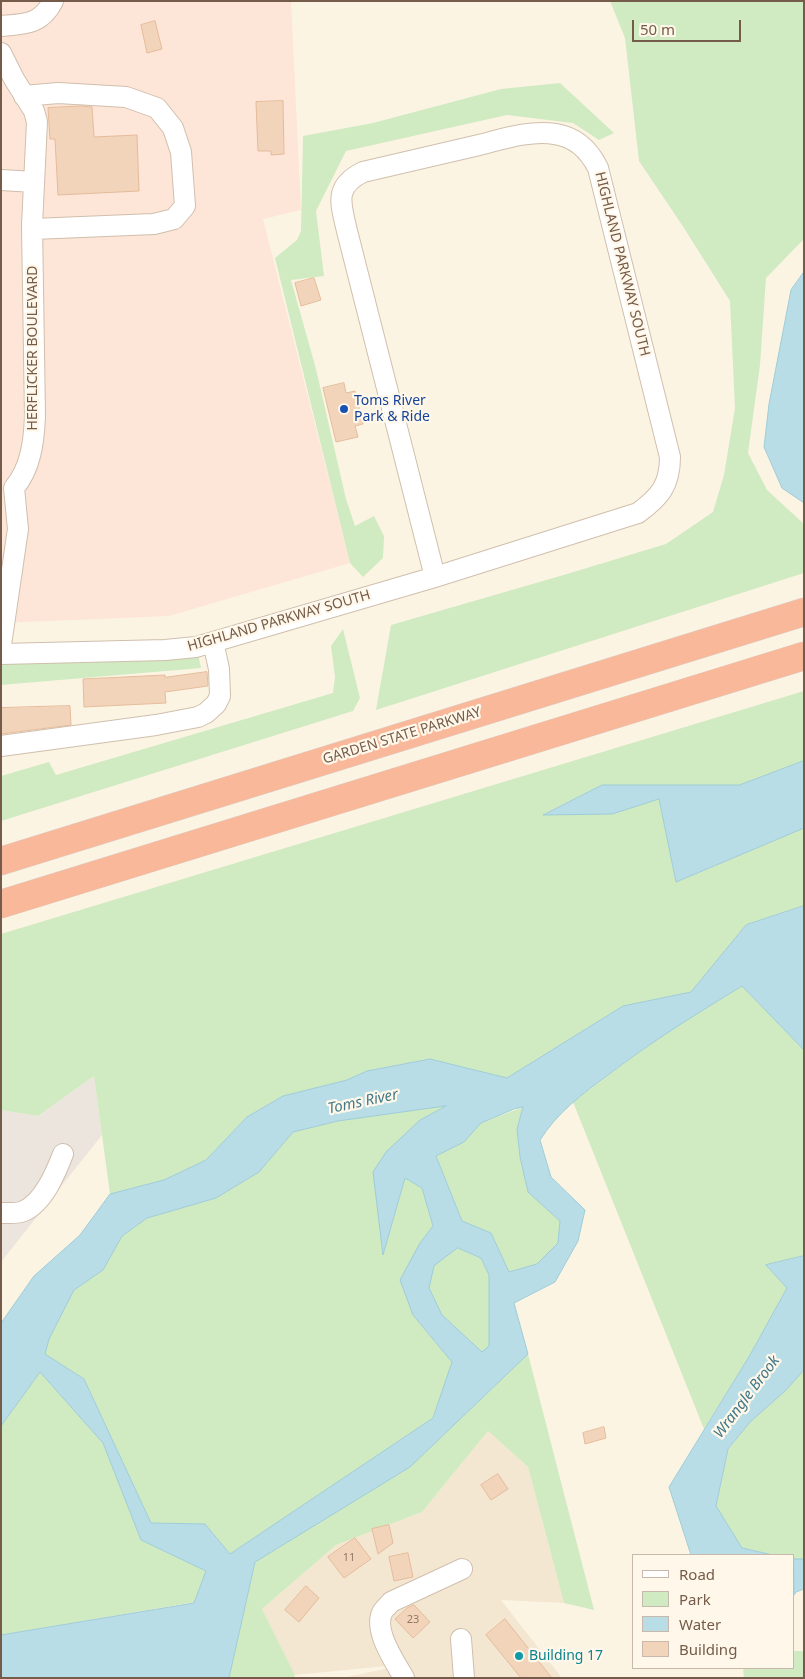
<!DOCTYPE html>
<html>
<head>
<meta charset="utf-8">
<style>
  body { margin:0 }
  #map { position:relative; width:805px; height:1679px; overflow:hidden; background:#fcf4e3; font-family:"Noto Sans",sans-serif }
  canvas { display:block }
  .frame { position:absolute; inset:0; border:2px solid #755b49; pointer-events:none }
  .legend { position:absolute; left:632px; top:1554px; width:162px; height:115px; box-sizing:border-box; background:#fff8ea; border:1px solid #c8b9aa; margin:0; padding:6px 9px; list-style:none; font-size:15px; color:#755b49 }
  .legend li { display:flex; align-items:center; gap:10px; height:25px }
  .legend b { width:25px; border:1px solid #c8b9aa }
  .scale { position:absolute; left:632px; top:20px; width:109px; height:22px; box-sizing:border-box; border:2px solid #755b49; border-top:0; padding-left:6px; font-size:15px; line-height:18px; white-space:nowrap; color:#755b49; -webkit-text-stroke:4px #fff8ea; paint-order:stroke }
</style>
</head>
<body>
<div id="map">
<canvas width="805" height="1679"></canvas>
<div class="frame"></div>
<ul class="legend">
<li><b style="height:6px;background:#fff"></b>Road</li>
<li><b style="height:14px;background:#d0eac2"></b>Park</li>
<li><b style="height:14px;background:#b8dde6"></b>Water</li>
<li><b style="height:14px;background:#f2d4bb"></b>Building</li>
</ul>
<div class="scale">50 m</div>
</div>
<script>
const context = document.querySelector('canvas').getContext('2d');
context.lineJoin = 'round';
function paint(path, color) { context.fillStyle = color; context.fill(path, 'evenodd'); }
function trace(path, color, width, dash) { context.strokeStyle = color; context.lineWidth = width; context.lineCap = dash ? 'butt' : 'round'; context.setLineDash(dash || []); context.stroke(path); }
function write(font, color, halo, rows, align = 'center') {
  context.font = font + ' "Noto Sans",sans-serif'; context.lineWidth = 4.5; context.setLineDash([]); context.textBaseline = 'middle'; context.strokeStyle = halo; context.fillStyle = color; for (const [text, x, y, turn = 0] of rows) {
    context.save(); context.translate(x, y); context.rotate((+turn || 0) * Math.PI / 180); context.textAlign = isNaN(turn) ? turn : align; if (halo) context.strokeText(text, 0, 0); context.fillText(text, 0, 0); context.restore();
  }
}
const residential = new Path2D(`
  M488,1431l40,36 36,136 -63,-3 61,78h-220l66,-14 -113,11 -33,-66 74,-64 86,-33z`);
const commercial = new Path2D(`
  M1,1h290l10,209 -38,9 87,344 -181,53 -168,7z`);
const industrial = new Path2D(`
  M94,1076l8,59 -101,127v-152l37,6z`);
const green = new Path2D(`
  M610,1h194v238l-38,39 -6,87 -12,88 19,37 37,34v49l-428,137 15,-85 176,-51 99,-30 47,-32 11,-37 11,-67 -5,-107 -46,-73 -45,-67 -14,-123z
  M560,83l54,50 -15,7 -26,-17 -66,-8 -161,36 -30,60 8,65 -33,4 25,89 30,130 9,27 19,-10 10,20 -1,22 -20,19 -13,-14 -75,-305 22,-18 4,-9 2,-95 70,-13 128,-34z
  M343,629l17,69 -7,13 -352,110v-45l48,-14 7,13 277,-82 2,-16 -4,-31z
  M198,654l3,14 -200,17v-25z
  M804,691v70l-65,24h-137l-58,29h68l47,-15 17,83 128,-54v78l-58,19 -55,67 -68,14 -116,72 -77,-19 -63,12 -20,9 -64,16 -36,21 -41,43 -42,20 -54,14 -16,-118 -56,40 -37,-6v-176z
  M742,986l62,64v206l-38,9 21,23 -37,67 -46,74 -131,-327 54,-41 46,-33z
  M448,1105l-28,15 -36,133 21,-75 17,10 11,39 -13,16 -7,72 39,47 -19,56 -203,136 -25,-30 -54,-1 -67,-144 -39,-25 4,-15 25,-49 29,-20 19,-34 25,-18 69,-20 43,-26 34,-40 45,-11z
  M523,1107l-6,22 3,28 8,35 32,29 -1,22 -22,21 -28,8 -18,-39 -29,-12 -26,-65 28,-14 17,-19z
  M458,1248l23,10 8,17v71l-7,7 -40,-38 -13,-27 5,-22z
  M528,1354l66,256 -30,-7 -36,-136 -40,-36 -66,81 -86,33 -74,64 33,66 -1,3h-65l26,-116 155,-95z
  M804,1370v189h-10v-4h-21l-31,-7 -26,-42 12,-56 22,-28 34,-31z
  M40,1372l63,71 38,97 65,31 -11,31 -194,33v-209z
  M794,1651h10v27h-60l-1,-10h51z`);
const water = new Path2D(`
  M804,272v231l-22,-15 -18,-41 5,-43 22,-114z
  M804,761v67l-128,54 -17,-83 -47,15 -69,1 59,-30h137z
  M804,906v144l-62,-64c-46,28 -91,56 -134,89 -26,19 -51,38 -68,65l11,37 34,33 -7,31 -23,41 -41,21 14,51 -118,113 -155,95 -26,116h-228v-43l193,-32 12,-32 -65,-31 -38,-97 -63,-71 -39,54v-103l33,-47 46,-41 30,-41 54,-14 42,-20 41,-43 36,-21 64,-16 20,-9 63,-12 77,19 116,-72 68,-14 55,-67zM446,1106l-26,14 -34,32 -13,20 10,83 22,-77 17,10 11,38 -13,17 -20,37 13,35 39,47 -19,56 -203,136 -25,-30 -54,-1 -67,-144 -39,-25 4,-15 25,-49 29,-20 19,-34 25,-18 69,-20 43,-26 34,-40 45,-11zM523,1107l-6,22 3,28 8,35 32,29 -2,22 -21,21 -28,8 -18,-39 -29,-12 -26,-65 28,-14 17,-19 33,-14zM458,1248l23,10 8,17v71l-7,6 -40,-37 -13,-27 5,-22z
  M804,1256v114l-19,21 -35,31 -22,27 -12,57 26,42 31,7h-82l-22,-68 81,-132 37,-67 -21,-23z
  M794,1559h10v30l-8,3 -2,3z`);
const building = new Path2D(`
  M155,21l7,28 -15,4 -6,-28z
  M283,101l1,53 -13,1v-4h-13l-2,-49z
  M82,106l10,1 2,30 43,-2 2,56 -81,4 -3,-56h-5l-2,-31z
  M314,278l7,22 -20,6 -6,-23z
  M344,383l2,10 9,-2 8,33 -8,2 3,11 -22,5 -13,-54z
  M207,672l1,14 -43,6 1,11 -82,4 -1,-28 82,-4v2z
  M70,706l1,19 -70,9v-26z
  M604,1427l2,11 -21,6 -2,-11z
  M498,1474l10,15 -17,11 -10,-15z
  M389,1525l4,18 -15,11 -6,-25z
  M355,1538l16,21 -27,19 -16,-21z
  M408,1553l5,24 -19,4 -5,-24z
  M306,1586l13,12 -20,24 -14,-12z
  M414,1605l16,17 -17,16 -18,-19 12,-11z
  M505,1619l47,59h-31l-35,-43z`);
const minor = new Path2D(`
  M1,26c23,-2 40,-1 52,-25
  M1,53l13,26 20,32 3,11 -5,103 3,191c-1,25 -4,52 -21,72l4,41 -17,116
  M24,96l34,-3 68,4 31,11 16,20 8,24 4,54 -11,13 -20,5 -121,5
  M1,180l33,2
  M1,654l164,-4 31,-3 239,-70 203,-64c22,-16 32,-28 32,-56l-72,-289c-9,-18 -22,-31 -43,-34 -25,-4 -52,5 -76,11 -39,9 -77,18 -116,27 -30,15 -22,32 -16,59l88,346
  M1,746l155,-21 42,-8 8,-4 10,-9 4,-8 -1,-27 -6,-27
  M1,1213c8,0 16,1 23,-2 20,-9 32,-39 39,-57
  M461,1639l3,39
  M404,1678c-9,-16 -32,-49 -21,-67 2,-3 6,-6 8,-9l71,-33`);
const highway = new Path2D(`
  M1,861l803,-249
  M1,904l803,-248`);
const markers = [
  [344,409,5,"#1a4fb4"],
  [519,1656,5,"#0f9aa8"]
];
const numberNames = [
  ["11",349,1558],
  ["23",413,1620]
];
const streetNames = [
  ["HIGHLAND PARKWAY SOUTH",622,264,76],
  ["HERFLICKER BOULEVARD",33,348,-90],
  ["HIGHLAND PARKWAY SOUTH",279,621,-16],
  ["GARDEN STATE PARKWAY",402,736,-17]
];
const transitNames = [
  ["Toms River",354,401],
  ["Park & Ride",354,417]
];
const cultureNames = [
  ["Building 17",529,1656]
];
const waterNames = [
  ["Toms River",363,1102,-12],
  ["Wrangle Brook",747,1397,-53]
];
paint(residential, '#f4e7d2');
paint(commercial, '#fde5d7');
paint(industrial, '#ece5de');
paint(green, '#d0eac2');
paint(water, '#b8dde6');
trace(water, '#9eccd8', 1);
paint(building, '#f2d4bb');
trace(building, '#e5bc9b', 1);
trace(minor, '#d0bfad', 22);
trace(highway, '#dbd4d0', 29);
trace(minor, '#fff', 20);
trace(highway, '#f8b899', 28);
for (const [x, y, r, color] of markers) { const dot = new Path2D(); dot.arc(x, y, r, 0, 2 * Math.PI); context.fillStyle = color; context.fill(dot); trace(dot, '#fff8ea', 2); }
write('11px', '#947966', null, numberNames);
write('14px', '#755b49', '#fff8ea', streetNames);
write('14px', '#164399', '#fff8ea', transitNames, 'left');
write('14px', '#0d838f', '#fff8ea', cultureNames, 'left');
write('italic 15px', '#427989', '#fff8ea', waterNames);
</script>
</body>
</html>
